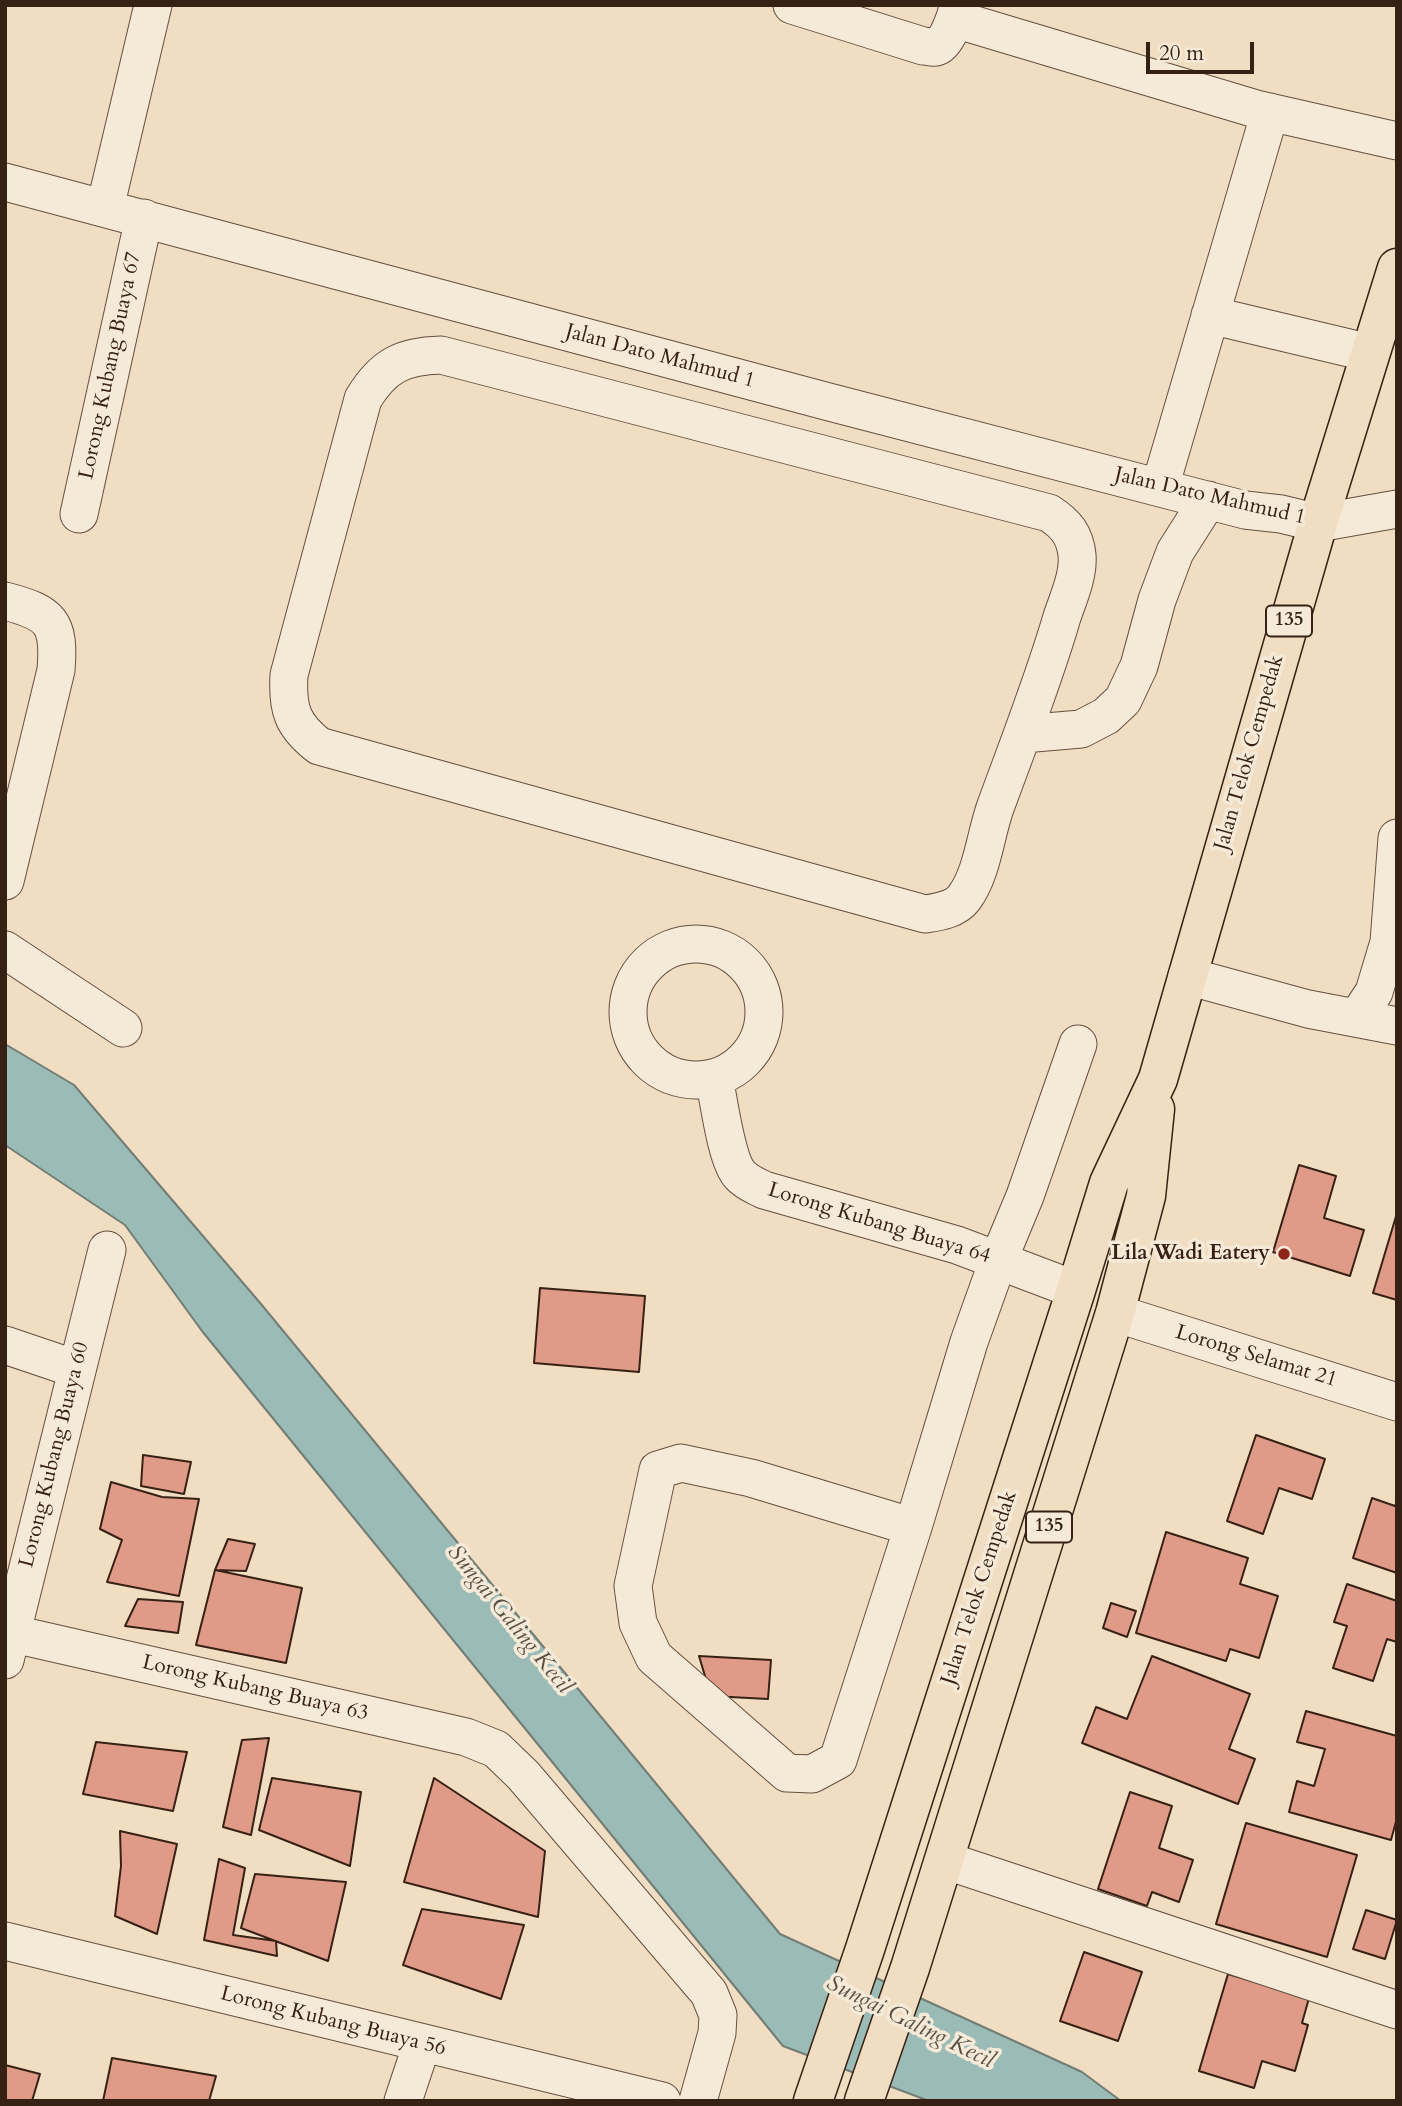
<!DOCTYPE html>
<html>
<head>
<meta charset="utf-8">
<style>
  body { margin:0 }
  #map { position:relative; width:1402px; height:2106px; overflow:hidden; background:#f0ddc2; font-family:Cardo,serif }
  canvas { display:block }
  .frame { position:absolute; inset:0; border:7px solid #372114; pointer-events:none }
  .scale { position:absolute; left:1146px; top:42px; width:108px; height:32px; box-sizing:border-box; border:4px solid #372114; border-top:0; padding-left:9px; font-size:21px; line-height:24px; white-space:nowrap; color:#372114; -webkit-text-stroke:5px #f5e9d7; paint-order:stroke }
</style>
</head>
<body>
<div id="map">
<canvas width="1402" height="2106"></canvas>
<div class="frame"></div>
<div class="scale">20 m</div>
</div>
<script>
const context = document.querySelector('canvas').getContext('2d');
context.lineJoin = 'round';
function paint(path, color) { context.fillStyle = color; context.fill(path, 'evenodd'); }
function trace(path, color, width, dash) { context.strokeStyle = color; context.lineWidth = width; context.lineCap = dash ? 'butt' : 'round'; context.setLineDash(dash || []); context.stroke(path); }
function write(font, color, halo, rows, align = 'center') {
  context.font = font + ' Cardo,serif'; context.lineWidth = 7; context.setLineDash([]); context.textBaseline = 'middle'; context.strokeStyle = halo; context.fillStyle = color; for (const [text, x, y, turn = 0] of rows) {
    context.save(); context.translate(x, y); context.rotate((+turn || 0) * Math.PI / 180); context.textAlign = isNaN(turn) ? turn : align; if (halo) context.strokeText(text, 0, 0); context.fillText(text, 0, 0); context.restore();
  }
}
const water = new Path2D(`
  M5,1044l69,41 187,219 519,630 302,138 39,29h-192l-146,-55 -581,-715 -77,-106 -120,-80z`);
const building = new Path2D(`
  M1299,1165l37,11 -12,42 40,12 -14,46 -77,-24z
  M1397,1213v87l-24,-7z
  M540,1288l105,8 -6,76 -105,-9z
  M1256,1435l69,24 -13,40 -33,-11 -16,46 -36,-13z
  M143,1455l48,7 -7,32 -43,-8z
  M111,1482l51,15 37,2 -20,97 -72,-14 15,-42 -22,-11z
  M1372,1498l23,8 2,-5v72l-44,-15z
  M1166,1532l82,26 -8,26 38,12 -19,62 -29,-9 -4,12 -90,-28z
  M228,1539l27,5 -9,27 -31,-1z
  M215,1570l87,18 -16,75 -90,-18z
  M1347,1584l50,17v41l-10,-3 -14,42 -40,-13 14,-42 -13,-4z
  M138,1599l45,3 -5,31 -53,-7z
  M1111,1603l25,8 -9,26 -24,-9z
  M699,1656l72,4 -3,39 -57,-3z
  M1152,1656l98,38 -21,55 26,10 -17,45 -156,-61 14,-36 31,12z
  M1306,1711l91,25v82l-6,22 -102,-28 8,-31 17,5 11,-37 -28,-7z
  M269,1738l-18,97 -28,-8 19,-87z
  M96,1742l91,10 -14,59 -90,-17z
  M272,1778l89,14 -11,74 -91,-36z
  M434,1778l111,73 -7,66 -134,-35z
  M1130,1792l42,14 -13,42 34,12 -14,42 -27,-10 -5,14 -49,-17z
  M1246,1823l111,32 -30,102 -111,-33z
  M120,1831l57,13 -20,90 -42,-18 6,-50z
  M219,1859l26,9 -12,67 43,6 1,15 -73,-16z
  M255,1874l91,8 -18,79 -87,-33z
  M422,1909l102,16 -23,74 -98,-34z
  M1366,1910l31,10 -12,39 -32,-10z
  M1084,1952l58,20 -24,69 -58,-20z
  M1228,1974l81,24 -7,25 6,2 -13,46 -33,-10 -8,27 -55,-17z
  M112,2058l104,18 -7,25h-106z
  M5,2065l35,9 -8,27h-27z`);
const minor = new Path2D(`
  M792,5l131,41c4,0 9,2 13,1 11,-2 20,-32 23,-42
  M955,19l301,90 141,32
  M5,182l824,220 416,108 36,4 37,9 79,-14
  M105,208l48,-203
  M1210,315l160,38
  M441,355l608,158c17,11 26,22 28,42 2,20 -9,44 -15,62 -19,65 -44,128 -67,191 -10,29 -13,66 -31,90 -9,12 -26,14 -39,16l-606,-168c-27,-21 -32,-37 -30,-71l74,-276c20,-33 39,-43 78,-44z
  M1160,487l110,-375
  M79,514l65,-296
  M5,601c46,12 55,21 51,69l-51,211
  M1023,734l58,-5 25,-13 17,-16 16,-34 18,-66 18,-48 33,-52
  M628 1012a68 68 0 1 1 136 0a68 68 0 1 1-136 0Z
  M5,950l118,78
  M1187,976l121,33 89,17
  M1357,1018l17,-26 15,-50 8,-104
  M714,1078c5,22 12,82 26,97 6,7 16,11 24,15l193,55 119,45
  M1115,1313l282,89
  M5,1345l71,24
  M913,1527l-162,-49 -70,-15 -23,7 -25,116 5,37 16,34 133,116 25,1 26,-14 75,-233 56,-185 29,-81 27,-65 53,-152
  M5,1632l461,105 30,12 27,26 186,218 9,22 -1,18 -19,68
  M5,1660l102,-410
  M944,1860l453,150
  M5,1941l657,160
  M403,2101l19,-57`);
const major = new Path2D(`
  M813,2101l52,-152 211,-659 33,-107 49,-104 160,-556 79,-255
  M864,2101l46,-133 205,-655 31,-117 9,-87`);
const markers = [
  [1284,1254,7,"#8f2418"]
];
const shields = [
  [1289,621,46],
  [1049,1527,46]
];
const shieldNames = [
  ["135",1289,621],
  ["135",1049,1527]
];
const streetNames = [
  ["Jalan Dato Mahmud 1",660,357,15],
  ["Lorong Kubang Buaya 67",111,366,-78],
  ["Jalan Dato Mahmud 1",1210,497,13],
  ["Jalan Telok Cempedak",1250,753,-74],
  ["Lorong Kubang Buaya 64",879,1224,17],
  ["Lorong Selamat 21",1256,1357,17],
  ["Lorong Kubang Buaya 60",55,1455,-76],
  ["Jalan Telok Cempedak",980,1588,-72],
  ["Lorong Kubang Buaya 63",255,1689,13],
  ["Lorong Kubang Buaya 56",333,2022,14]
];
const poiNames = [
  ["Lila Wadi Eatery",1270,1254]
];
const waterNames = [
  ["Sungai Galing Kecil",509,1620,51],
  ["Sungai Galing Kecil",910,2023,26]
];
paint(water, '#9abbb6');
trace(water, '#727d75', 2);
paint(building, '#e09b88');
trace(building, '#372114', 2);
trace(minor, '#655040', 39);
trace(major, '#372114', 41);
trace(minor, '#f5e9d7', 37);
trace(major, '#f0ddc2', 38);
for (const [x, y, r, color] of markers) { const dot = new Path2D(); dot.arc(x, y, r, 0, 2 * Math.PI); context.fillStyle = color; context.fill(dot); trace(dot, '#f5e9d7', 2.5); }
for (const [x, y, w] of shields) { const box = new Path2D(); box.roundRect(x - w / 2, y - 15.5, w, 31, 5); context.fillStyle = '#f5e9d7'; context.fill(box); trace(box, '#372114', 2); }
write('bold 19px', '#372114', null, shieldNames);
write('21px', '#372114', '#f5e9d7', streetNames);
write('bold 21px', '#372114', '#f5e9d7', poiNames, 'right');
write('italic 23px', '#554f45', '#f5e9d7', waterNames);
</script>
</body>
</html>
